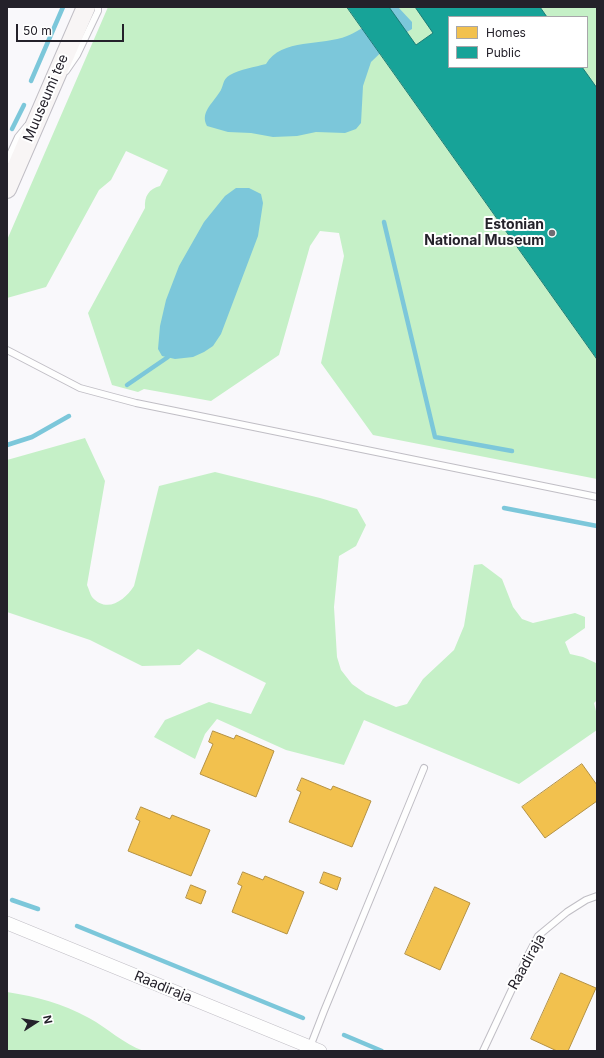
<!DOCTYPE html>
<html>
<head>
<meta charset="utf-8">
<style>
  body { margin:0 }
  #map { position:relative; width:604px; height:1058px; overflow:hidden; background:#f9f8fb; font-family:Inter,sans-serif }
  canvas { display:block }
  .frame { position:absolute; inset:0; border:8px solid #24212a; pointer-events:none }
  .legend { position:absolute; left:448px; top:16px; width:140px; height:52px; box-sizing:border-box; background:#fff; border:1px solid #a7a6aa; margin:0; padding:5px 7px; list-style:none; font-size:12px; color:#24212a }
  .legend li { display:flex; align-items:center; gap:8px; height:20px }
  .legend b { width:20px; border:1px solid #a7a6aa }
  .north { position:absolute; left:16px; top:1002px; width:40px; height:40px; -webkit-text-stroke:3px #fff; paint-order:stroke; rotate:78deg; font-size:11px; font-weight:700; line-height:16px; text-align:center; color:#24212a }
  .north::after { content:''; display:block; margin:auto; width:14px; height:18px; background:#24212a; clip-path:polygon(50% 0,100% 100%,50% 72%,0 100%) }
  .scale { position:absolute; left:16px; top:24px; width:108px; height:18px; box-sizing:border-box; border:2px solid #24212a; border-top:0; padding-left:5px; font-size:12px; line-height:14px; white-space:nowrap; color:#24212a; -webkit-text-stroke:3px #fff; paint-order:stroke }
</style>
</head>
<body>
<div id="map">
<canvas width="604" height="1058"></canvas>
<div class="frame"></div>
<ul class="legend">
<li><b style="height:11px;background:#f2c14e"></b>Homes</li>
<li><b style="height:11px;background:#17a398"></b>Public</li>
</ul>
<div class="north">N</div>
<div class="scale">50 m</div>
</div>
<script>
const context = document.querySelector('canvas').getContext('2d');
context.lineJoin = 'round';
function paint(path, color) { context.fillStyle = color; context.fill(path, 'evenodd'); }
function trace(path, color, width, dash) { context.strokeStyle = color; context.lineWidth = width; context.lineCap = dash ? 'butt' : 'round'; context.setLineDash(dash || []); context.stroke(path); }
function write(font, color, halo, rows, align = 'center') {
  context.font = font + ' Inter,sans-serif'; context.lineWidth = 4; context.setLineDash([]); context.textBaseline = 'middle'; context.strokeStyle = halo; context.fillStyle = color; for (const [text, x, y, turn = 0] of rows) {
    context.save(); context.translate(x, y); context.rotate((+turn || 0) * Math.PI / 180); context.textAlign = isNaN(turn) ? turn : align; if (halo) context.strokeText(text, 0, 0); context.fillText(text, 0, 0); context.restore();
  }
}
const green = new Path2D(`
  M108,7h489v472l-224,-44 -52,-72 23,-107 -5,-23 -19,-2 -10,15 -31,109 -68,46 -67,-12 -6,3 -26,-7 -24,-72 57,-105c-1,-12 4,-19 15,-22l8,-16 -42,-19 -15,29 -12,10 -53,97 -39,11v-58zM449,17h138v50h-138z
  M85,438l20,43 -18,104c2,4 3,9 5,12 15,17 33,3 42,-11l25,-100 56,-14 105,26 37,11 9,16 -10,21 -17,10 -5,51 3,50 4,13 11,14 14,10 30,13 11,-3 16,-25 31,-29 10,-24 10,-61 8,-1 20,15 11,28 9,12 11,4 42,-10 10,4v11l-20,14 5,12 13,3 13,6 1,2v35l-3,3 3,12v15l-78,54 -155,-64 -20,45 -58,-15 -69,-31 -12,15 -10,25 -41,-22 11,-17 44,-18 42,12 15,-31 -68,-34 -18,16 -38,1 -52,-26 -83,-28v-152z
  M7,992c31,5 54,11 82,26 19,10 34,26 55,33h-137z`);
const water = new Path2D(`
  M394,7h4l14,15v7l-17,10 -24,23 -8,24 -2,37 -5,6 -11,4 -29,-1 -19,4 -24,1 -22,-4 -23,-1 -21,-6c-7,-13 5,-22 12,-33 5,-6 3,-14 11,-18 10,-6 25,-8 36,-11 15,-26 57,-18 81,-28 8,-3 17,-9 24,-14 7,-5 14,-13 23,-15z
  M236,188h13l12,6 2,9 -5,33 -37,98 -8,12 -9,6 -11,5 -18,2 -13,-3 -4,-7 2,-23 6,-26 13,-34 25,-44 21,-26z`);
const homes = new Path2D(`
  M213,731l21,8 2,-4 38,16 -18,46 -56,-23 13,-30 -4,-2z
  M582,764l15,21v16l-52,37 -23,-31z
  M302,778l29,12 2,-4 38,15 -19,46 -63,-25 12,-30 -4,-2z
  M141,807l29,12 2,-4 38,15 -19,46 -63,-25 12,-30 -4,-2z
  M243,872l20,8 2,-4 39,16 -17,42 -55,-22 10,-26 -4,-2z
  M324,872l17,6 -4,12 -17,-7z
  M191,885l15,6 -5,13 -15,-6z
  M435,887l35,16 -30,67 -35,-16z
  M561,973l35,15 -28,63h-11l-26,-12z`);
const public = new Path2D(`
  M347,7h42l27,38 17,-12 -18,-26h125l7,10h-98v50h133l15,21v271z`);
const stream = new Path2D(`
  M31,81l32,-74
  M12,129l12,-24
  M384,222l51,215 77,14
  M127,385l41,-28
  M7,445l25,-8 37,-21
  M504,508l93,18
  M12,900l26,9
  M77,926l226,92
  M344,1035l38,16`);
const lane = new Path2D(`
  M66,71l11,-16 21,-44v-4
  M7,161l11,-24 9,-11
  M7,350l73,38 56,15 461,94
  M310,1047l14,-36 100,-243
  M483,1051l45,-96 10,-19 29,-24 19,-12 11,-4`);
const street = new Path2D(`
  M7,923l313,128`);
const secondary = new Path2D(`
  M7,189l79,-182`);
const markers = [
  [552,233,4,"#6f6c73"]
];
const streetNames = [
  ["Muuseumi tee",46,98,-67],
  ["Raadiraja",527,962,-61],
  ["Raadiraja",163,987,22]
];
const poiNames = [
  ["Estonian",544,225],
  ["National Museum",544,241]
];
paint(green, '#c5f0c7');
paint(water, '#7cc7da');
paint(homes, '#f2c14e');
trace(homes, '#b49143', 1);
paint(public, '#17a398');
trace(public, '#1b7c77', 1);
trace(stream, '#7cc7da', 4.5);
trace(lane, '#c0bec5', 8);
trace(street, '#c0bec5', 14);
trace(secondary, '#c0bec5', 20);
trace(lane, '#fefefe', 6);
trace(street, '#fefefe', 13);
trace(secondary, '#f8f5f5', 18);
for (const [x, y, r, color] of markers) { const dot = new Path2D(); dot.arc(x, y, r, 0, 2 * Math.PI); context.fillStyle = color; context.fill(dot); trace(dot, '#fff', 1.5); }
write('14px', '#24212a', '#fff', streetNames);
write('bold 14px', '#24212a', '#fff', poiNames, 'right');
</script>
</body>
</html>
